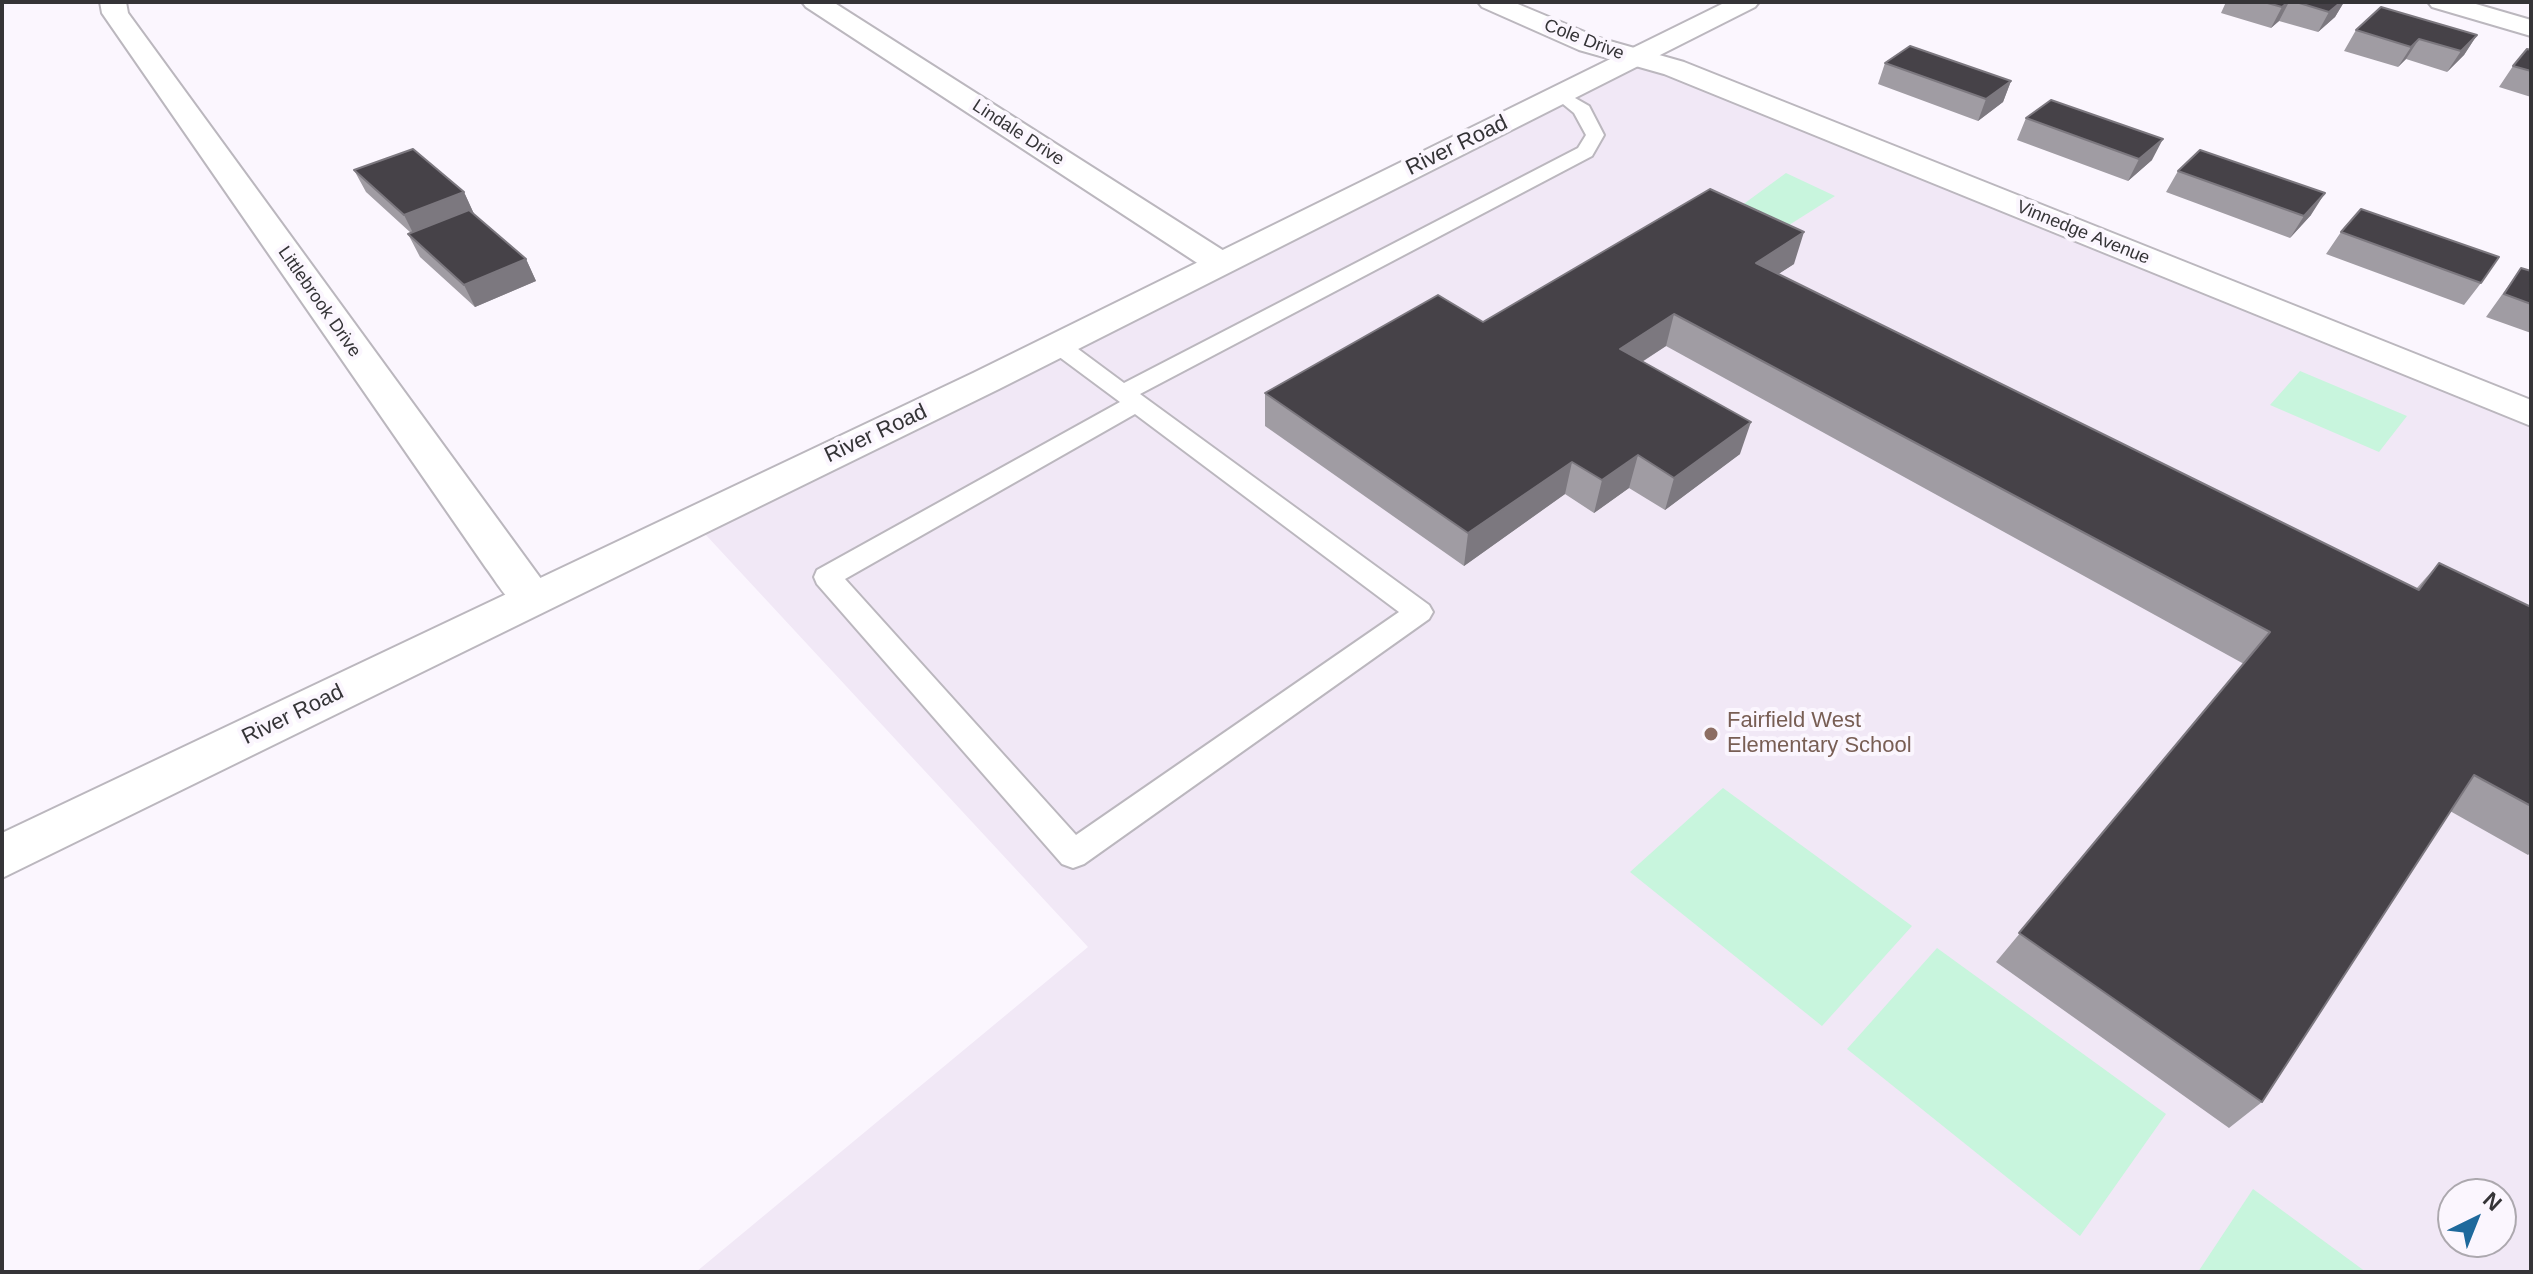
<!DOCTYPE html>
<html>
<head>
<meta charset="utf-8">
<style>
  body { margin:0 }
  #map { position:relative; width:2533px; height:1274px; overflow:hidden; background:#fbf6fe; font-family:Helvetica,sans-serif }
  canvas { display:block }
  .frame { position:absolute; inset:0; border:4px solid #353437; pointer-events:none }
  .north { position:absolute; left:2437px; top:1178px; width:80px; height:80px; box-sizing:border-box; background:#fbf6fe; border:2px solid #aca8ae; border-radius:50%; rotate:43deg; font-size:22px; font-weight:700; line-height:32px; text-align:center; color:#353437 }
  .north::after { content:''; display:block; margin:auto; width:28px; height:36px; background:#1e699c; clip-path:polygon(50% 0,100% 100%,50% 72%,0 100%) }
</style>
</head>
<body>
<div id="map">
<canvas width="2533" height="1274"></canvas>
<div class="frame"></div>
<div class="north">N</div>
</div>
<script>
const context = document.querySelector('canvas').getContext('2d');
context.lineJoin = 'round';
function paint(path, color) { context.fillStyle = color; context.fill(path, 'evenodd'); }
function trace(path, color, width, dash) { context.strokeStyle = color; context.lineWidth = width; context.lineCap = dash ? 'butt' : 'round'; context.setLineDash(dash || []); context.stroke(path); }
function write(font, color, halo, rows, align = 'center') {
  context.font = font + ' Helvetica,sans-serif'; context.lineWidth = 8; context.setLineDash([]); context.textBaseline = 'middle'; context.strokeStyle = halo; context.fillStyle = color; for (const [text, x, y, turn = 0] of rows) {
    context.save(); context.translate(x, y); context.rotate((+turn || 0) * Math.PI / 180); context.textAlign = isNaN(turn) ? turn : align; if (halo) context.strokeText(text, 0, 0); context.fillText(text, 0, 0); context.restore();
  }
}
const built = new Path2D(`
  M1633,59l898,355v858h-1835l392,-325 -395,-426zM2453,1194h48v48h-48z`);
const green = new Path2D(`
  M1786,173l49,23 -57,36 -44,-21z
  M2300,371l107,45 -28,36 -109,-47z
  M1723,788l189,138 -90,100 -192,-154z
  M1937,948l229,166 -86,122 -233,-187z
  M2253,1189l113,83h-168z`);
const service = new Path2D(`
  M1561,90l28,16 15,29 -12,21 -452,238 289,211 4,7 -4,7 -345,245 -11,4 -11,-4 -245,-280 -3,-7 3,-7 303,-168 -70,-52 -3,-5 3,-5h16l58,43 454,-235 8,-13 -12,-22 -22,-18zM1135,414l264,198 -323,223 -231,-256z`);
const minor = new Path2D(`
  M100,2h26l2,11 419,574 6,11 -6,11c-32,10 -43,-17 -61,-41l-384,-555z
  M802,2h31l399,254 5,7 -5,7 -12,3 -12,-3 -402,-263z
  M1478,2h35l86,36 85,24 847,338v26l-867,-352 -85,-24 -97,-43z
  M2428,2h41l62,18v16l-99,-29z`);
const tertiary = new Path2D(`
  M1726,2h33l-4,5 -756,382 -997,489v-45l971,-460z`);
const wall = new Path2D(`
  M2226,2h118l-9,15 -17,15 -39,-11 -8,7 -50,-15z
  M2356,30l121,5 -13,20 -17,17 -41,-13 -8,8 -54,-16z
  M2531,50v47l-32,-10 14,-21z
  M1885,63l126,18 -8,21 -25,19 -100,-37z
  M2026,118l126,42 -24,21 -111,-41z
  M354,170l110,22 10,22 52,45 10,22 -61,26 -55,-50 -12,-23 3,-1 -45,-41z
  M2178,171l133,44 -21,23 -124,-46z
  M2341,232l140,51 -17,22 -138,-51z
  M1794,264l-16,10 638,315 23,-26 92,44v245l-3,3 -78,-44 -188,291 -33,26 -233,-166 248,-298 -578,-318 -24,16 98,92 -75,56 -36,-22 -35,25 -29,-19 -101,72 -199,-140v-33l218,-71z
  M2521,268l10,3v62l-45,-16z`);
const shadedWall = new Path2D(`
  M2288,2h1l-10,19 -8,7 11,-21z
  M2341,2h3l-9,15 -17,15 11,-20z
  M2477,35l-13,20 -17,17 14,-21z
  M2419,39l-13,20 -8,8 13,-20z
  M2011,81l-8,21 -25,19 8,-22z
  M2163,139l-11,21 -24,21 11,-22z
  M464,192l10,22 -59,23 -11,-22z
  M2325,193l-14,22 -21,23 14,-22z
  M1804,232l-10,32 -48,31 10,-32z
  M526,259l10,22 -61,26 -11,-22z
  M1674,314l-8,32 -54,35 8,-32z
  M1751,422l-11,32 -75,56 9,-32z
  M1638,455l-9,33 -35,25 8,-33z
  M1572,462l-7,32 -101,72 4,-33z`);
const building = new Path2D(`
  M2264,2h24l-6,5z
  M2296,2h45l-12,10z
  M2381,7l96,28 -16,16 -42,-12 -8,8 -55,-17z
  M1910,46l101,35 -25,18 -101,-36z
  M2527,49l4,1v21l-18,-5z
  M2051,100l112,39 -24,20 -113,-41z
  M413,149l51,43 -60,23 -50,-45z
  M2200,150l125,43 -21,23 -126,-45z
  M1710,189l94,43 -48,31 663,327 20,-27 92,44v199l-57,-31 -212,327 -243,-169 251,-301 -596,-318 -54,35 131,73 -77,56 -36,-23 -36,25 -30,-18 -104,71 -203,-140 173,-98 45,27z
  M2361,209l138,48 -18,26 -140,-51z
  M469,210l57,49 -62,26 -56,-51z
  M2521,268l10,3v33l-27,-10z`);
const markers = [
  [1711,734,8,"#8d6e63"]
];
const farStreetnames = [
  ["Cole Drive",1584,40,21],
  ["Lindale Drive",1018,133,33],
  ["Vinnedge Avenue",2083,233,22],
  ["Littlebrook Drive",319,302,55]
];
const streetNames = [
  ["River Road",1457,146,-26],
  ["River Road",876,434,-25],
  ["River Road",293,715,-26]
];
const educationNames = [
  ["Fairfield West",1727,721],
  ["Elementary School",1727,746]
];
paint(built, '#f1e8f6');
paint(green, '#c8f5dd');
trace(service, '#bbb7be', 4);
trace(minor, '#bbb7be', 4);
trace(tertiary, '#bbb7be', 4);
paint(service, '#fff');
paint(minor, '#fff');
paint(tertiary, '#fff');
paint(wall, '#a09ca3');
paint(shadedWall, '#7c787f');
paint(building, '#464248');
trace(building, '#7c787f', 2);
for (const [x, y, r, color] of markers) { const dot = new Path2D(); dot.arc(x, y, r, 0, 2 * Math.PI); context.fillStyle = color; context.fill(dot); trace(dot, '#fbf6fe', 3); }
write('18px', '#353437', '#fbf6fe', farStreetnames);
write('22px', '#353437', '#fbf6fe', streetNames);
write('22px', '#785e54', '#fbf6fe', educationNames, 'left');
</script>
</body>
</html>
